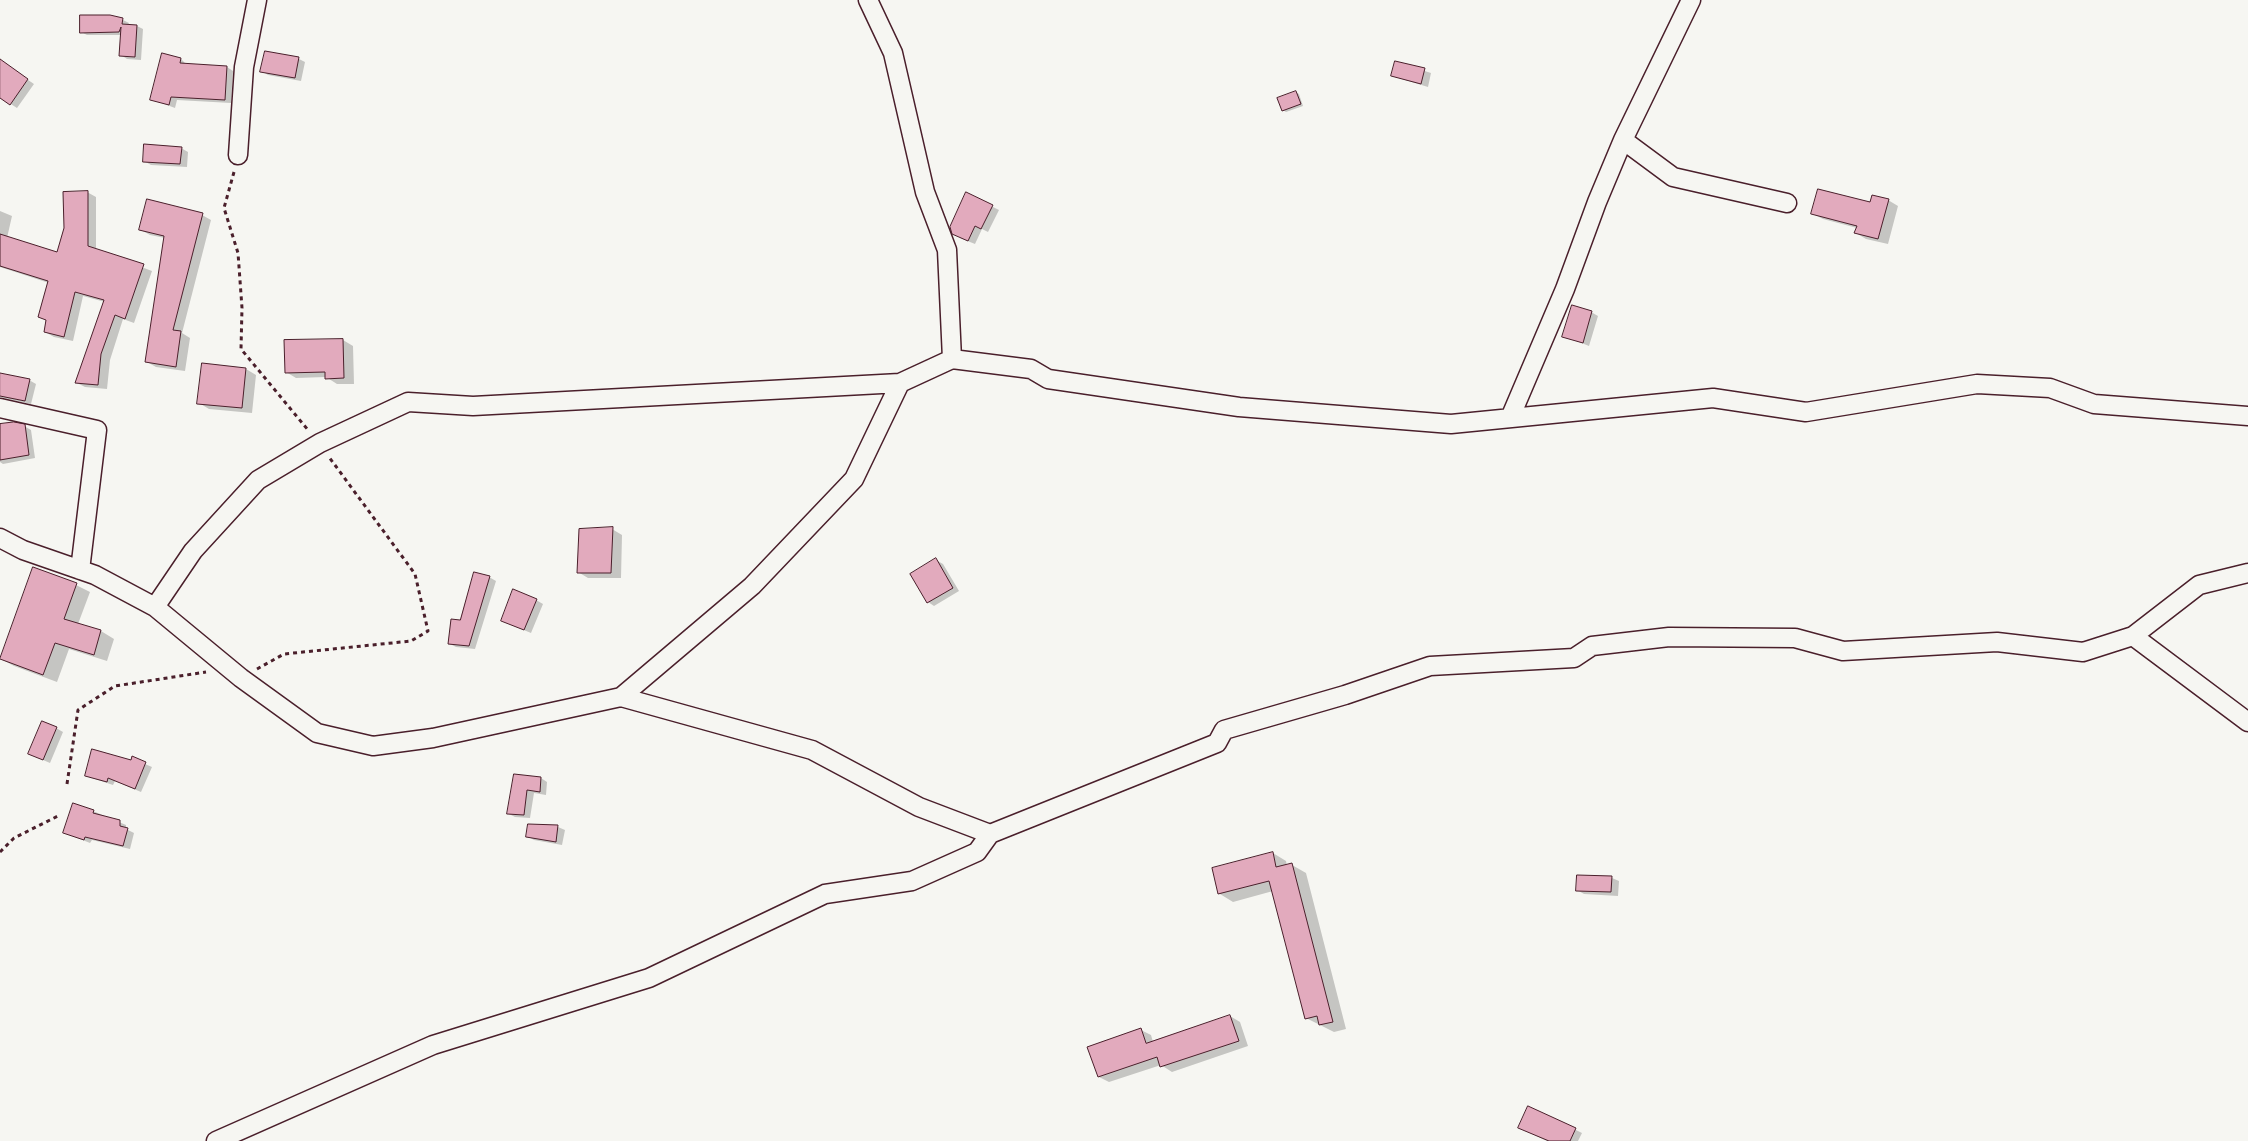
<!DOCTYPE html>
<html>
<head>
<meta charset="utf-8">
<style>
  body { margin:0 }
  canvas { display:block; background:#f6f6f2 }
</style>
</head>
<body>
<canvas width="2248" height="1141"></canvas>
<script>
const context = document.querySelector('canvas').getContext('2d');
context.lineJoin = 'round';
function paint(path, color) { context.fillStyle = color; context.fill(path, 'evenodd'); }
function trace(path, color, width, dash) { context.strokeStyle = color; context.lineWidth = width; context.lineCap = dash ? 'butt' : 'round'; context.setLineDash(dash || []); context.stroke(path); }
const shadow = new Path2D(`
  M110,16l13,4 6,3 -1,2 9,1 6,3 -2,31 -14,-1 -6,-4 1,-20h-35l-6,-3z
  M163,54l18,5 6,6 40,2 6,4 -2,32 -54,-3 -2,8 -24,-9z
  M299,59l6,3 -4,19 -33,-6 -6,-4z
  M0,61l34,23 -17,24 -17,-11z
  M1396,62l35,11 -3,14 -36,-11z
  M1296,92l3,2 4,12 -17,6 -3,-2z
  M181,148l7,4 -1,15 -36,-2 -7,-4z
  M87,192l9,5v53l56,21 -18,52 -11,-4 -13,41 -3,29 -22,-2 -8,-4 28,-81 -22,-6 -10,45 -19,-4 -9,-5 4,-49 -49,-16v-56l12,5 -5,22 50,16z
  M967,194l32,16 -11,22 -6,-3 -7,15 -15,-6z
  M1888,200l10,6 -10,38 -22,-5 -10,-6 1,-5 -34,-9 -10,-5z
  M202,215l9,5 -29,113 8,5 -5,33 -29,-4 -9,-5 18,-124 -15,-3 -9,-5z
  M1591,312l7,4 -9,30 -25,-10z
  M343,340l10,6 1,38h-17l-11,-7 -30,1 -10,-6 -1,-30z
  M203,365l43,4 10,6 -4,38 -43,-4 -10,-6z
  M0,374l29,6 7,4 -5,20 -31,-7z
  M0,426h24l7,4 4,28 -32,6 -3,-2z
  M612,529l10,6 -1,43h-33l-10,-6z
  M936,560l7,4 16,27 -25,15 -6,-4z
  M34,569l42,16 14,7 -12,32 23,7 13,8 -7,22 -38,-12 -12,33 -43,-16 -13,-7z
  M489,577l7,4 -21,68 -19,-2 -6,-3 10,-22z
  M536,600l7,4 -12,29 -22,-9z
  M56,728l7,4 -13,31 -14,-6z
  M131,761l14,3 7,3 -11,25 -26,-11 -2,4 -27,-9z
  M515,775l26,3 6,4 -1,13 -12,-2 -4,25 -15,-1 -6,-3z
  M93,811l33,14v4l8,4 -4,16 -38,-9 -2,3 -25,-10z
  M529,825l29,2 7,3 -3,15 -28,-5 -7,-4z
  M1273,853l13,8 1,5 5,-1 14,8 40,156 -12,3 -28,-14 -33,-127 -40,11 -13,-8 -7,-25z
  M1578,876l34,2 7,3 -1,15 -34,-2 -7,-4z
  M1230,1016l10,6 8,24 -76,26 -11,-7 -52,17 -10,-5 42,-47 10,5 2,7z
  M1529,1107l53,26 -4,8h-31l-21,-10z`);
const building = new Path2D(`
  M80,15h30l13,3 -1,6 15,1 -2,32 -16,-1 2,-29 -2,5 -39,1z
  M265,51l34,6 -4,21 -35,-6z
  M162,53l19,5 -1,5 47,3 -2,34 -54,-3 -2,8 -19,-5z
  M0,59l28,20 -18,26 -10,-7z
  M1395,61l30,7 -4,16 -30,-8z
  M1296,91l5,13 -19,7 -5,-13z
  M144,144l38,3 -2,17 -37,-2z
  M1818,189l52,13 2,-7 17,4 -11,40 -24,-6 3,-7 -46,-12z
  M88,191v55l56,18 -19,55 -10,-4 -14,39 -3,31 -23,-2 29,-83 -29,-8 -11,45 -20,-5 2,-12 -8,-3 10,-36 -48,-15v-32l57,18 7,-24 -1,-36z
  M966,192l27,13 -12,24 -6,-3 -7,15 -16,-7 -2,-7z
  M147,199l56,14 -30,117 8,1 -5,36 -31,-5 19,-126 -25,-6z
  M1572,305l20,6 -9,32 -21,-6z
  M343,339l1,39 -19,1v-7l-40,1 -1,-33z
  M202,363l44,5 -4,40 -45,-4z
  M0,373l30,6 -5,22 -25,-5z
  M14,422l11,2 4,31 -29,5v-36z
  M613,527l-2,46h-34l2,-44z
  M936,558l17,30 -26,15 -17,-29z
  M33,567l44,16 -13,36 37,11 -7,25 -39,-12 -12,32 -43,-16z
  M474,572l16,4 -21,70 -21,-2 3,-25 9,1z
  M513,589l24,10 -13,31 -23,-9z
  M42,721l15,6 -14,33 -15,-6z
  M92,749l39,11 1,-4 14,6 -11,27 -27,-11 -1,4 -22,-6z
  M514,774l27,3 -1,15 -13,-2 -3,25 -17,-1z
  M73,803l21,7 -1,3 27,7v6l8,2 -5,18 -38,-9 -1,3 -21,-7z
  M528,824l30,1 -2,17 -30,-5z
  M1273,852l3,15 16,-4 41,159 -14,3 -2,-9 -12,3 -36,-138 -51,13 -6,-26z
  M1577,875l35,1 -1,16 -35,-1z
  M1230,1015l9,26 -79,26 -3,-10 -59,20 -11,-30 54,-19 5,15z
  M1528,1106l48,22 -6,13h-21l-31,-13z`);
const path = new Path2D(`
  M234,172l-10,36 14,45 4,55 -1,41 67,81
  M257,669l27,-15 127,-13 17,-10 -13,-57 -86,-117
  M67,784l11,-74 37,-24 91,-14
  M0,852l14,-14 46,-23`);
const street = new Path2D(`
  M868,0l25,53 32,139 22,58 5,109
  M1623,140l50,37 114,26
  M238,155l6,-88 13,-67
  M0,408l97,22 -17,140
  M1510,418l55,-129 32,-87 26,-62 68,-140
  M0,538l23,12 72,25 60,32 86,71 76,55 56,13 60,-8 188,-41 191,53 107,57 71,27
  M155,607l38,-56 65,-71 62,-37 88,-41 65,4 427,-23 52,-24 79,10 17,10 191,28 212,17 262,-26 93,14 171,-28 73,4 44,16 154,12
  M2133,636l115,86
  M621,697l131,-111 102,-107 46,-96
  M216,1141l217,-96 216,-67 176,-84 87,-13 65,-29 13,-18 227,-91 7,-13 121,-35 85,-29 144,-8 18,-12 77,-9 126,1 48,13 154,-9 86,10 50,-16 66,-51 49,-12`);
paint(shadow, '#0003');
paint(building, '#e2aabd');
trace(building, '#4a1f2b', 1);
trace(street, '#4a1f2b', 21);
trace(path, '#4a1f2b', 3, [4, 4]);
trace(street, '#f6f6f2', 18);
</script>
</body>
</html>
